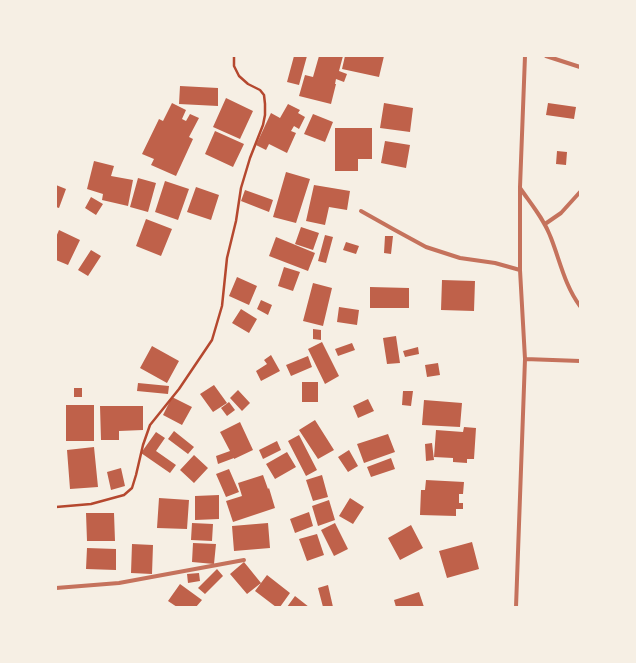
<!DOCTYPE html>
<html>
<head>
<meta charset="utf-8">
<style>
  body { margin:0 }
  #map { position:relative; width:636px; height:663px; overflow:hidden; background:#f6efe4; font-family:Barlow,sans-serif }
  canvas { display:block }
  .frame { position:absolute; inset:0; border:57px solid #f6efe4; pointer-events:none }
</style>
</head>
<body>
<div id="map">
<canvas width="636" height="663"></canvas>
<div class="frame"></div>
</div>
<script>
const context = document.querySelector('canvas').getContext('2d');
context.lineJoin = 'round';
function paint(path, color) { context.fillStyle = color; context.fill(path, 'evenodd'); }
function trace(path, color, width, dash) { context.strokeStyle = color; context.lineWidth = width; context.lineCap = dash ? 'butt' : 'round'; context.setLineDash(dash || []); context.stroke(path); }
const building = new Path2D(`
  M294,56h13l-8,29 -12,-3z
  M319,56h24l-4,15 8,3 -3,8 -8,-3 -1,5h1l-5,20 -32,-8 6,-21 8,2z
  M345,56h39l-5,21 -37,-8z
  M180,86l38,2v18l-39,-2z
  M226,98l27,13 -13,28 -27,-12z
  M172,103l14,7 -4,9 4,2 4,-7 9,4 -10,19 4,2 -17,37 -25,-11 3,-6 -12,-5 17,-35 4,2z
  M384,103l29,5 -3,24 -30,-4z
  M548,103l28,4 -2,12 -28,-4z
  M288,104l12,6 -2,3 7,4 -6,12 -5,-3 -3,5 5,2 -9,20 -18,-9 -3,6 -10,-5 15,-32 9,5z
  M313,114l20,8 -8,20 -21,-8z
  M335,128h37v31h-14v12h-23z
  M215,131l29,13 -11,23 -28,-13z
  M385,141l25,4 -4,23 -25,-5z
  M557,151l10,1 -1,13 -10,-1z
  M94,161l20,5 -3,10 22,4 -5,26 -26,-6 1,-6 -16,-5z
  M286,172l24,7 -14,44 -23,-6z
  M138,178l18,5 -8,29 -18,-5z
  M165,181l24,8 -11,31 -23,-8z
  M56,185l10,4 -7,19 -3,-1z
  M314,185l36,6 -3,19 -18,-3 -4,18 -19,-4z
  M196,187l23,8 -8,25 -24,-8z
  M245,190l28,10 -4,12 -28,-11z
  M91,197l12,7 -7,11 -11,-7z
  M146,219l26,10 -11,27 -25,-10z
  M301,227l18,6 -6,17 -18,-6z
  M59,230l21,10 -12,25 -12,-5v-23z
  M325,235l8,2 -7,26 -8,-2z
  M385,236h8l-2,18 -7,-1z
  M276,237l39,16 -7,18 -39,-15z
  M346,242l13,4 -3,8 -13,-4z
  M91,250l10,6 -13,20 -10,-6z
  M284,267l16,5 -7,19 -15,-5z
  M237,277l20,9 -8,19 -20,-9z
  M442,280l33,1 -1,30 -33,-1z
  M313,283l19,5 -9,38 -20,-5z
  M370,287l39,1v20h-39z
  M261,300l11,5 -4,10 -11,-6z
  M339,307l20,3 -2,15 -20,-3z
  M241,309l16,10 -8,14 -17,-10z
  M313,329l8,1v10l-8,-1z
  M396,336l4,27 -13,1 -4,-26z
  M322,342l17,34 -14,8 -17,-35z
  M352,343l3,7 -17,6 -3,-7z
  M152,346l27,15 -12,22 -27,-15z
  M418,347l1,7 -14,3 -2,-6z
  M271,355l9,16 -19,10 -5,-10 11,-7 -3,-4z
  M308,356l4,11 -21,9 -5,-11z
  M438,363l2,12 -13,2 -2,-12z
  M302,382h16v20h-16z
  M138,383l31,3 -1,8 -31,-3z
  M214,385l13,18 -14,9 -13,-18z
  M74,388h8v9h-8z
  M238,390l12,13 -8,8 -12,-13z
  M403,391h10l-2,15 -9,-1z
  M172,397l20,10 -10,18 -19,-10z
  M368,399l6,12 -16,7 -5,-12z
  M424,400l38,3 -2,24 -38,-2z
  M229,402l6,8 -8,6 -6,-8z
  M66,405h28v36h-28z
  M100,406h43v24l-24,1v9h-18z
  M315,420l19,30 -16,9 -19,-29z
  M240,422l13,28 -19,9v-1l-16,6 -2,-8 14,-5 -10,-19z
  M464,427l12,1 -2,31h-7v4l-14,-1v-4l-19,-1 2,-27 27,2z
  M174,431l20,16 -6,7 -20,-15z
  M156,432l9,6 -9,13 20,14 -6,8 -29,-20z
  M388,434l7,18 -31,11 -7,-19z
  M299,435l18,35 -11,6 -18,-35z
  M277,441l4,9 -18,9 -4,-9z
  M432,443l2,17 -8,1 -1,-17z
  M94,447l4,40 -28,2 -3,-39z
  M349,450l9,16 -10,6 -10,-15z
  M287,452l9,15 -21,12 -9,-15z
  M194,455l14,13 -14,15 -14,-13z
  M391,458l4,11 -24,8 -4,-10z
  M121,468l4,18 -14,4 -4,-18z
  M229,469l10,23 -13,5 -10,-23z
  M263,475l5,14 1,-1 6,20 -42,14 -7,-21 16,-5 -4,-13z
  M322,475l6,22 -15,4 -7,-21z
  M426,480l38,2 -1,12h-4v9h4v6h-7v7l-36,-1 1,-25h4z
  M219,495v24l-24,1v-24z
  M159,498l30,2 -2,29 -30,-1z
  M350,498l14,9 -11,17 -14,-8z
  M329,500l6,20 -17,6 -6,-20z
  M309,512l4,14 -18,7 -5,-14z
  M86,513h28l1,28h-28z
  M192,523l21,1 -1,17 -21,-1z
  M268,523l2,25 -36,3 -2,-25z
  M335,523l13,26 -14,7 -13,-26z
  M411,525l12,23 -23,12 -12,-22z
  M317,534l7,21 -17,6 -8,-22z
  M472,542l7,27 -32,9 -8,-27z
  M193,543l23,1 -2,20 -22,-2z
  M132,544l21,1 -1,29 -21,-1z
  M87,548l29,1v21l-30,-1z
  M244,562l17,21 -14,11 -17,-20z
  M217,569l6,7 -18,18 -7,-6z
  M199,573l1,8 -12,2 -1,-9z
  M267,575l23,18 -10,14h-4l-21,-16z
  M180,584l22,16 -6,7h-19l-9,-6z
  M328,585l5,22h-10l-5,-19z
  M419,592l5,15h-28l-2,-7z
  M295,596l14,11h-22z`);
const path = new Path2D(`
  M56,507l35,-3 33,-9 8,-7 4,-13 7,-30 7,-20 29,-36 33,-49 10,-34 5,-48 9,-37 5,-33 9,-30 13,-33 2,-10v-11l-1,-9 -4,-5 -12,-6 -9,-8 -5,-10v-10`);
const minor = new Path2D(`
  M546,56l34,11
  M520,188c11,16 24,31 31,50 9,23 14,48 29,68
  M361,211l32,18 33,18 34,11 35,5 25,7
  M545,224l16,-11 19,-21
  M525,359l55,2
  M56,588l63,-5 125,-23
  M516,607l9,-248 -5,-89v-83l5,-131`);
paint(building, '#bf614a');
trace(path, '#b5482f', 2.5);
trace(minor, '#c5725c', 4);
</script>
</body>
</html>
